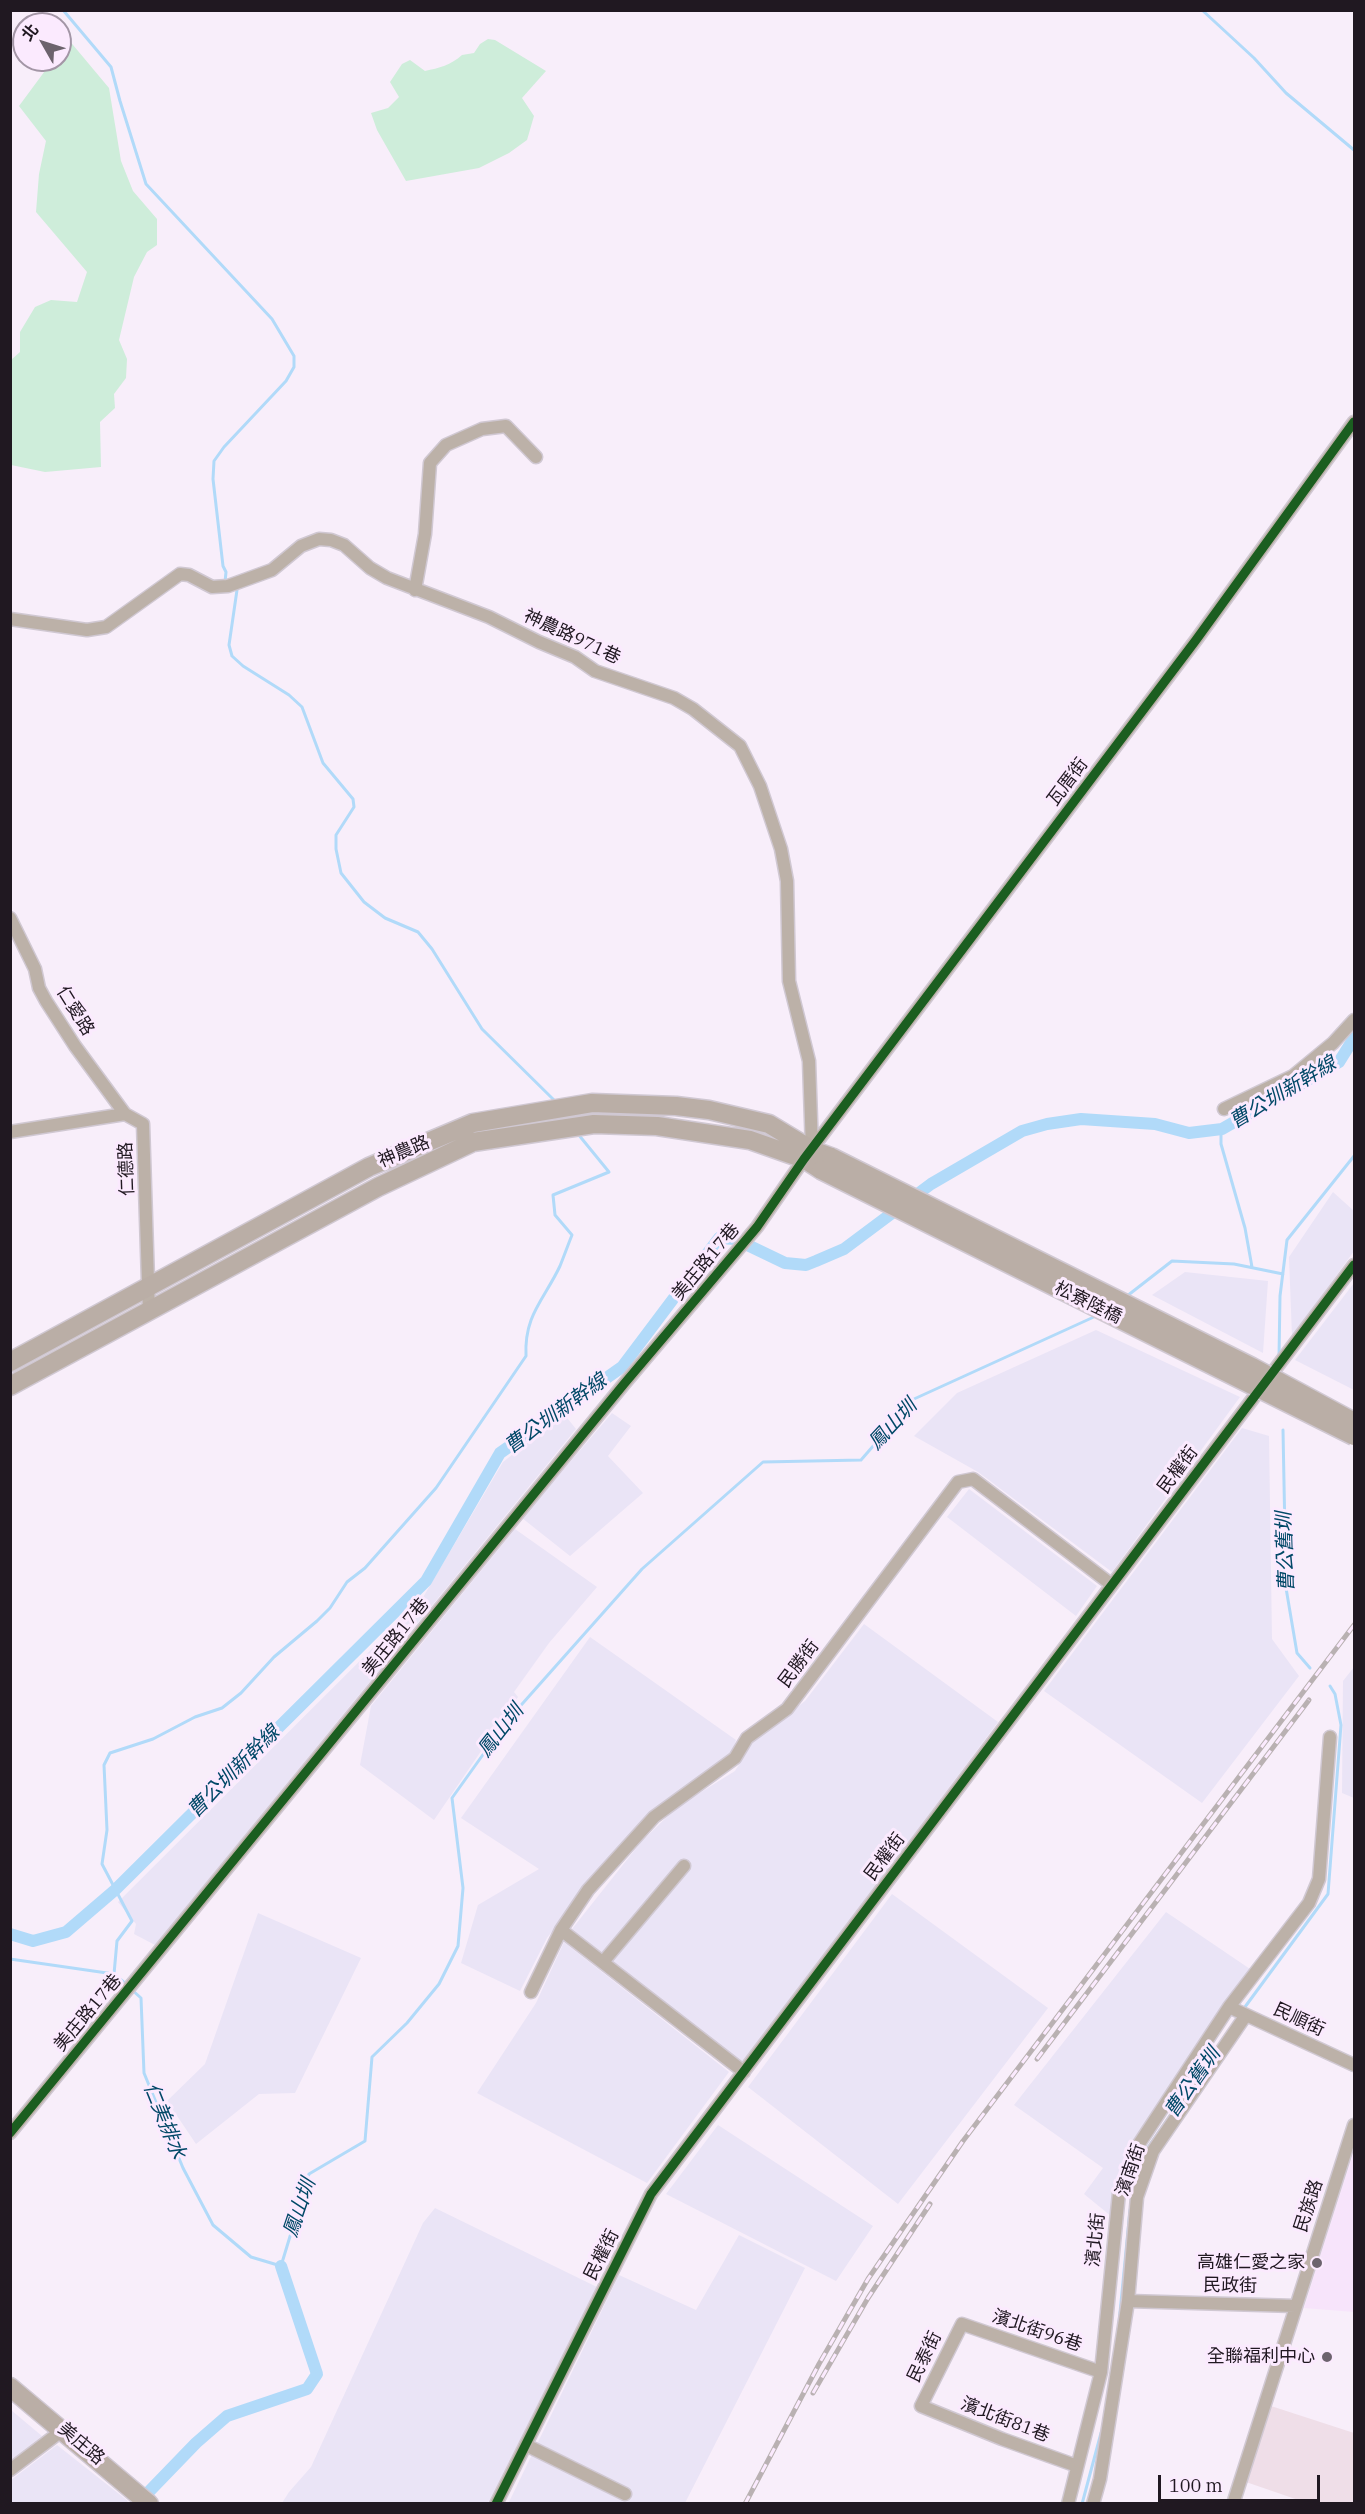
<!DOCTYPE html>
<html>
<head>
<meta charset="utf-8">
<style>
  body { margin:0 }
  #map { position:relative; width:1365px; height:2514px; overflow:hidden; background:#f8eefa; font-family:"IBM Plex Serif","Noto Sans TC",serif }
  canvas { display:block }
  .frame { position:absolute; inset:0; border:12px solid #201821; pointer-events:none }
  .north { position:absolute; left:12px; top:12px; width:60px; height:60px; box-sizing:border-box; background:#fbeafe; border:2px solid #a396a6; border-radius:50%; rotate:309deg; font-size:16px; font-weight:700; line-height:24px; text-align:center; color:#201821 }
  .north::after { content:''; display:block; margin:auto; width:21px; height:27px; background:#6c636d; clip-path:polygon(50% 0,100% 100%,50% 72%,0 100%) }
  .scale { position:absolute; left:1158px; top:2475px; width:162px; height:27px; box-sizing:border-box; border:3px solid #201821; border-top:0; padding-left:8px; font-size:18px; line-height:21px; white-space:nowrap; color:#201821; -webkit-text-stroke:4px #fbeafe; paint-order:stroke }
</style>
</head>
<body>
<div id="map">
<canvas width="1365" height="2514"></canvas>
<div class="frame"></div>
<div class="north">北</div>
<div class="scale">100 m</div>
</div>
<script>
const context = document.querySelector('canvas').getContext('2d');
context.lineJoin = 'round';
function paint(path, color) { context.fillStyle = color; context.fill(path, 'evenodd'); }
function trace(path, color, width, dash) { context.strokeStyle = color; context.lineWidth = width; context.lineCap = dash ? 'butt' : 'round'; context.setLineDash(dash || []); context.stroke(path); }
function write(font, color, halo, rows, align = 'center') {
  context.font = font + ' "IBM Plex Serif","Noto Sans TC",serif'; context.lineWidth = 6; context.setLineDash([]); context.textBaseline = 'middle'; context.strokeStyle = halo; context.fillStyle = color; for (const [text, x, y, turn = 0] of rows) {
    context.save(); context.translate(x, y); context.rotate((+turn || 0) * Math.PI / 180); context.textAlign = isNaN(turn) ? turn : align; if (halo) context.strokeText(text, 0, 0); context.fillText(text, 0, 0); context.restore();
  }
}
const commercial = new Path2D(`
  M1271,2406l83,27v70h-47l-61,-21z`);
const industrial = new Path2D(`
  M1333,1192l21,19v40l-62,86 -3,-80z
  M1185,1272l83,9 -5,72 -111,-58z
  M1354,1283v107l-59,-30z
  M1096,1330l144,67 -128,175 -134,-100 -64,-36 43,-43z
  M612,1413l19,13 -23,30 35,37 -73,63 -48,-38z
  M564,1414l12,15 -421,516 -21,-11 2,-10 -18,-22 304,-303 81,-137z
  M1242,1428l27,8 3,203 27,37 -97,127 -158,-112z
  M969,1489l128,97 -21,30 -129,-99z
  M515,1529l82,58 -48,56 -35,49 4,5 -84,123 -74,-55 11,-59z
  M864,1624l134,98 -255,341 -171,-134 69,-87 36,-35 58,-36 19,-31 51,-39z
  M590,1637l146,103 -5,17 -57,40 -56,50 -71,91 -27,53 -59,-28 17,-58 61,-36 -78,-51z
  M1354,1667v131l-12,-5 1,-112z
  M892,1894l156,114 -150,196 -150,-117z
  M1166,1912l87,59 -124,189 -12,61 -33,-27 19,-26 -89,-63z
  M258,1913l103,45 -66,135 -36,1 -63,50 -29,-43 38,-37z
  M564,1942l165,130 -82,111 -170,-90 59,-90z
  M718,2125l155,101 -37,55 -170,-87z
  M435,2208l162,79 -109,216h-206l7,-11 22,-25 112,-244z
  M739,2235l66,33 -120,235 -177,1 111,-229 77,35z
  M11,2410l31,26 -31,24z
  M57,2445l71,56 -3,3 -114,-1v-23z`);
const built = new Path2D(`
  M1354,2150v162l-50,-4 17,-55z`);
const green = new Path2D(`
  M68,39l41,49 12,73 12,30 24,28v26l-10,7 -13,25 -15,63 8,19 -1,19 -12,16 1,14 -15,14 1,45 -56,5 -34,-7v-105l9,-8v-20l15,-25 16,-7 26,2 10,-30 -51,-60 3,-38 7,-33 -27,-35 34,-46h7v-10z
  M488,39l7,1 51,31 -24,27 12,18 -7,24 -18,13 -30,15 -73,13 -29,-51 -6,-17 17,-5 11,-11 -9,-15 12,-18 8,-4 15,11c14,-3 26,-6 37,-16l12,-2 6,-9z`);
const stream = new Path2D(`
  M63,10l48,57 9,34 26,83 126,135 22,37v11l-8,14 -62,66 -10,14 -1,18 10,87 3,6 -1,10
  M1202,10l52,48 32,35 68,57
  M234,589l3,1 -8,55 3,11 11,10 46,29 13,12 21,56 30,36 1,8 -18,28v14l5,24 23,29 21,16 33,14 14,17 50,80 74,73
  M1221,1129v15l24,84 7,39
  M1127,1296l45,-35 62,3 49,10
  M1279,1357l1,-61 7,-56 67,-84
  M1283,1430l3,158 11,65 13,15
  M10,1959l104,15 12,10
  M114,1974l3,-33 15,-20 -30,-57 5,-34 -3,-65 6,-12 43,-14 42,-22 27,-9 19,-15 33,-36 43,-36 13,-13 17,-26 18,-14 71,-80 90,-132c-2,-41 18,-56 34,-90 4,-10 8,-21 12,-31l-17,-20 -2,-20 56,-23 -31,-38
  M131,1989l10,9 3,75 39,95 30,57 38,32 30,9 28,-92 56,-33 7,-84 35,-34 32,-39 19,-38 5,-58 -11,-90 55,-77 135,-152 121,-107 98,-2 53,-61 182,-83
  M1242,2011l86,-117 13,-169 -6,-31 -5,-8
  M1146,2152l3,-6 47,-68
  M1119,2323l11,-113
  M1082,2504l19,-71`);
const canal = new Path2D(`
  M10,1934l23,7 33,-9 49,-42 311,-309 74,-128 122,-86 97,-129 16,1 50,24 21,2 10,-4 28,-12 87,-65 91,-53 25,-7 34,-5 74,5 34,9 33,-4 117,-67 15,-24
  M138,2503l58,-60 31,-27 80,-27 10,-15 -36,-108`);
const street = new Path2D(`
  M415,590l10,-56 5,-71 16,-18 36,-16 24,-3 30,31
  M10,619l77,11 19,-3 74,-53 9,1 23,12 16,-1 44,-16 29,-24 18,-7 12,1 13,5 26,23 17,10 102,39 50,25 36,15 20,14 79,27 19,11 47,37 20,40 21,63 6,32 2,100 20,80 3,89
  M10,918l25,51 4,19 7,13 29,45 50,68
  M1224,1109l69,-33 40,-33 21,-23
  M10,1132l115,-18 18,10 6,189
  M561,1930l183,142
  M603,1962l81,-96
  M531,1992l30,-62 27,-40 66,-73 81,-59 12,-20 40,-29 171,-227 15,-3 139,106
  M1229,2007l125,58
  M10,2133l614,-749 133,-157 47,-68 392,-519 158,-218
  M1128,2301l167,5
  M526,2445l99,49
  M1077,2466l-75,-27 -81,-33 41,-82 139,48
  M10,2470l54,-41
  M496,2504l155,-310 703,-929
  M1068,2504l33,-132 18,-179 20,-49 90,-137 80,-104 10,-24 11,-142
  M1093,2504l7,-25 28,-178 9,-104 16,-46 93,-136
  M1233,2504l121,-379`);
const secondary = new Path2D(`
  M10,1362l359,-195 104,-44 119,-20 84,3 33,4 60,14 43,26 19,7
  M10,1386l368,-199 95,-45 121,-18 63,2 93,14 54,19 17,11
  M10,2387l139,117`);
const rail = new Path2D(`
  M1037,2059l272,-359
  M813,2393l55,-95 62,-94
  M745,2504l74,-140 49,-85 95,-138 391,-516`);
const secondaryBridge = new Path2D(`
  M831,1157l421,210 102,55
  M821,1170l533,266`);
const cycleway = new Path2D(`
  M10,2133l614,-749 133,-157 47,-68 392,-519 158,-218
  M496,2504l155,-310 703,-929`);
const markers = [
  [1317,2263,6,"#6c636d"],
  [1327,2357,6,"#6c636d"]
];
const streetNames = [
  ["神農路971巷",572,637,25],
  ["瓦厝街",1068,782,-53],
  ["仁愛路",75,1011,58],
  ["神農路",404,1152,-23],
  ["仁德路",127,1169,-92],
  ["美庄路17巷",706,1262,-50],
  ["松寮陸橋",1088,1303,26],
  ["民權街",1178,1470,-53],
  ["美庄路17巷",396,1637,-51],
  ["民勝街",799,1664,-53],
  ["民權街",885,1857,-53],
  ["美庄路17巷",88,2013,-50],
  ["民順街",1299,2020,25],
  ["濱南街",1131,2170,-71],
  ["民族路",1309,2206,-72],
  ["濱北街",1096,2240,-84],
  ["民權街",602,2255,-63],
  ["民政街",1230,2286,1],
  ["濱北街96巷",1037,2331,19],
  ["民泰街",925,2357,-64],
  ["濱北街81巷",1005,2420,21],
  ["美庄路",81,2444,40]
];
const poiNames = [
  ["高雄仁愛之家",1305,2263],
  ["全聯福利中心",1315,2357]
];
const waterNames = [
  ["曹公圳新幹線",1283,1093,-31],
  ["曹公圳新幹線",556,1414,-36],
  ["鳳山圳",893,1425,-47],
  ["曹公舊圳",1286,1552,-92],
  ["鳳山圳",501,1731,-52],
  ["曹公圳新幹線",234,1772,-45],
  ["曹公舊圳",1193,2083,-55],
  ["仁美排水",164,2121,68],
  ["鳳山圳",300,2208,-71]
];
paint(commercial, '#efdee8');
paint(industrial, '#eae4f6');
paint(built, '#f7e4fb');
paint(green, '#ceedda');
trace(stream, '#b1daf9', 3);
trace(canal, '#b1daf9', 12);
trace(street, '#d0c8d2', 15);
trace(secondary, '#d0c8d2', 21);
trace(street, '#bcb1a8', 12);
trace(secondary, '#baaea6', 18);
trace(rail, '#b9b1b2', 5);
trace(rail, '#fbeafe', 3, [9]);
trace(secondaryBridge, '#d0c8d2', 21, []);
trace(secondaryBridge, '#baaea6', 18);
trace(cycleway, '#1b5e20', 9);
for (const [x, y, r, color] of markers) { const dot = new Path2D(); dot.arc(x, y, r, 0, 2 * Math.PI); context.fillStyle = color; context.fill(dot); trace(dot, '#fbeafe', 2); }
write('18px', '#201821', '#fbeafe', streetNames);
write('18px', '#201821', '#fbeafe', poiNames, 'right');
write('italic 20px', '#014867', '#fbeafe', waterNames);
</script>
</body>
</html>
